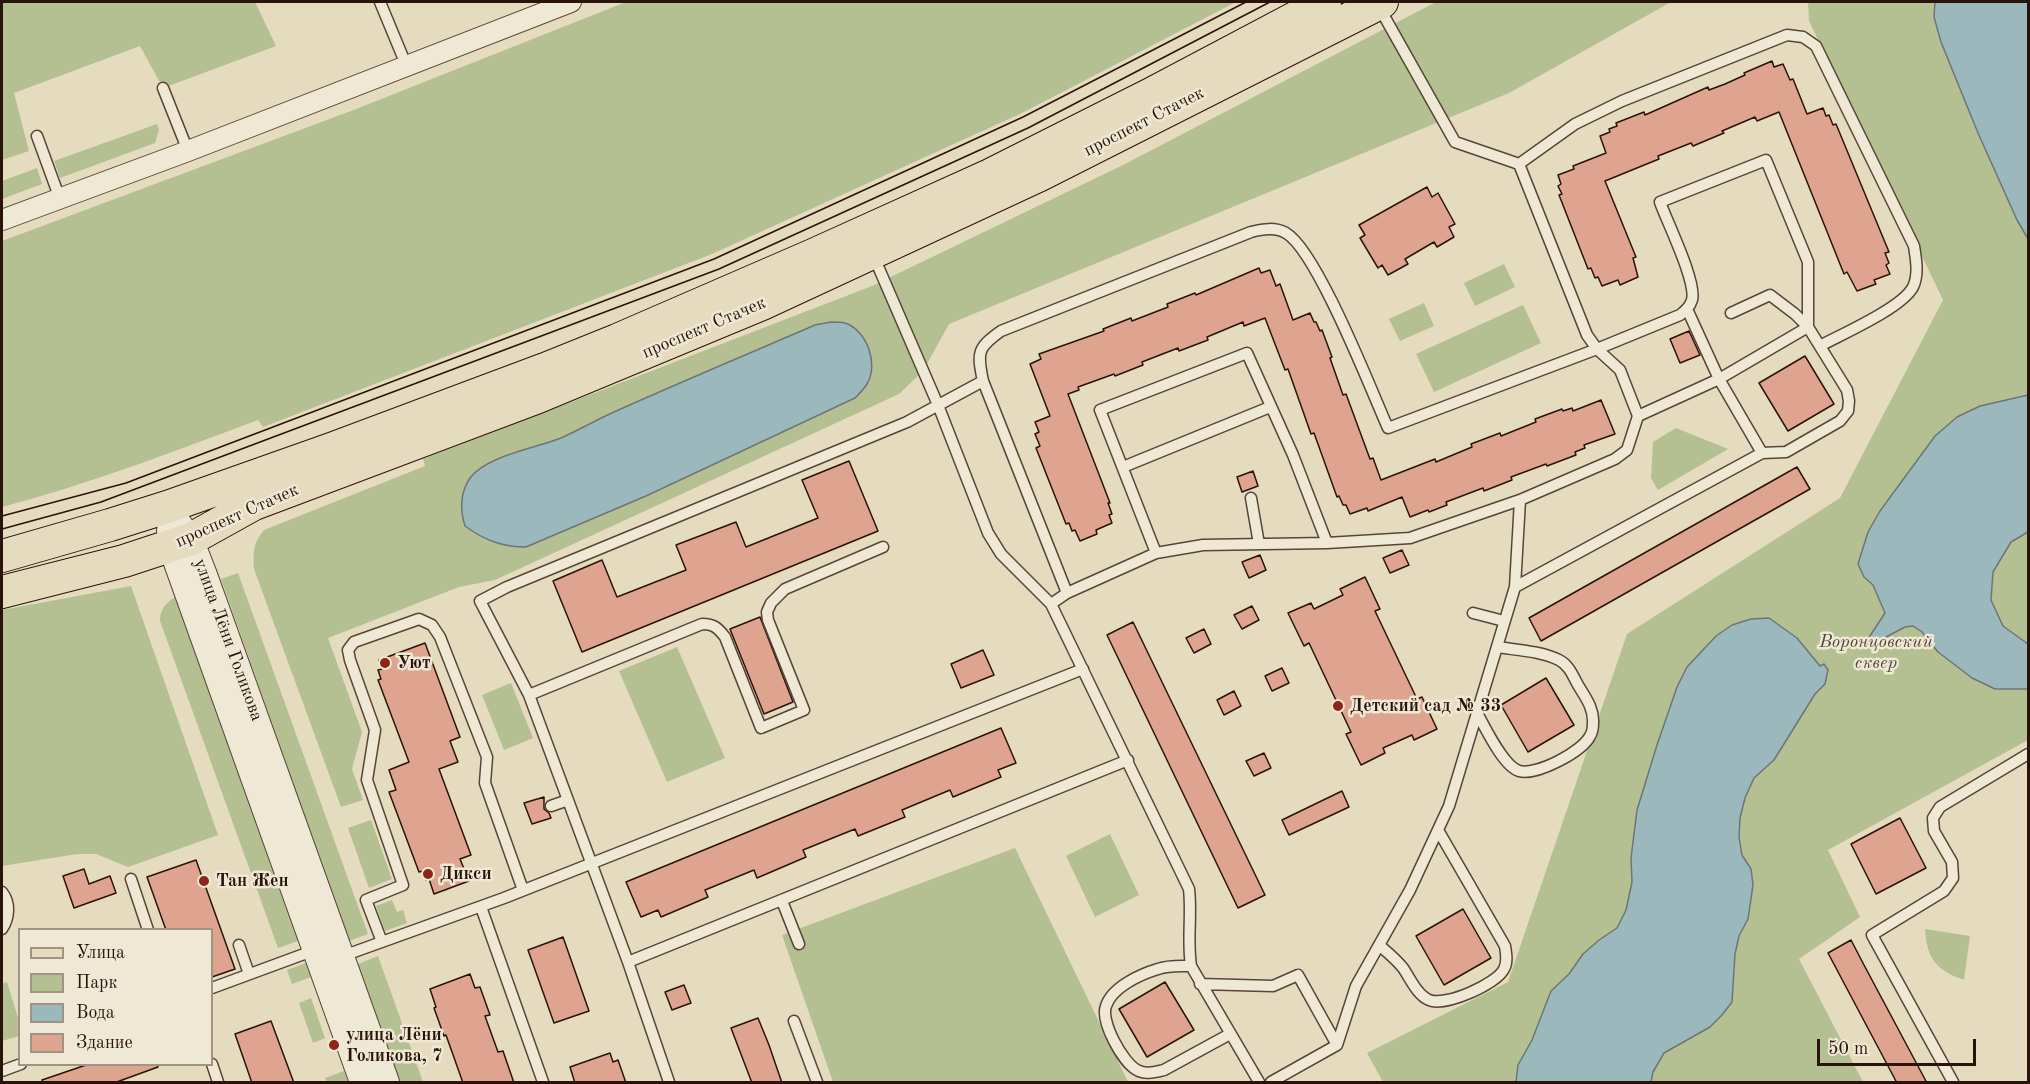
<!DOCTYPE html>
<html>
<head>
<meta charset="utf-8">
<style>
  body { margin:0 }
  #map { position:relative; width:2030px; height:1084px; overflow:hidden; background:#e5dbbf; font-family:"Old Standard TT",serif }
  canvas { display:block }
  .frame { position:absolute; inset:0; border:3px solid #2a130a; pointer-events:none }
  .legend { position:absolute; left:18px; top:928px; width:195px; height:138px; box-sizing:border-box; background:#eee8d5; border:2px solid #a09384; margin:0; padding:8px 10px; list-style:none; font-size:18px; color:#2a130a }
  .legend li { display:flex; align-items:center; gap:12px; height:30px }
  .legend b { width:30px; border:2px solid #a09384 }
  .scale { position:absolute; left:1817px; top:1039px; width:159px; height:27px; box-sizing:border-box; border:3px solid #2a130a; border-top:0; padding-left:8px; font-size:18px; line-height:21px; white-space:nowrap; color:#2a130a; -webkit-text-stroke:4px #eee8d5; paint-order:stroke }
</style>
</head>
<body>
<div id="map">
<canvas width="2030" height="1084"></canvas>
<div class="frame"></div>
<ul class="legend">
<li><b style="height:8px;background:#e5dbbf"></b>Улица</li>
<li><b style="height:16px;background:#b4c092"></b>Парк</li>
<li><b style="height:16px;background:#9bb8bd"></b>Вода</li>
<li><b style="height:16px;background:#dea48f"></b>Здание</li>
</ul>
<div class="scale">50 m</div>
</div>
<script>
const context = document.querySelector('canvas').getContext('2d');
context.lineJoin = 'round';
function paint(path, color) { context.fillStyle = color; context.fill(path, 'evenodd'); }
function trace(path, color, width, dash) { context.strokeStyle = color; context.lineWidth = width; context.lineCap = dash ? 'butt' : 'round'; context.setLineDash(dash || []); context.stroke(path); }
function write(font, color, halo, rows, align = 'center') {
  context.font = font + ' "Old Standard TT",serif'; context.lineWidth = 5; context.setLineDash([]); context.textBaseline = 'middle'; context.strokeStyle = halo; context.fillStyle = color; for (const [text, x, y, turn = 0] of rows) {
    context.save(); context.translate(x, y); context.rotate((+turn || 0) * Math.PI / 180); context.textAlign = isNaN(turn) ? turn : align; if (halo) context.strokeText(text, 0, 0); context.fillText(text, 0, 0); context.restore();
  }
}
const green = new Path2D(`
  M2,2h253l21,44 -113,42 -23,-42 -126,47 15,58 -27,9z
  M626,2h610l-214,111 -310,141 -449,173 -5,-7c-85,32 -169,64 -256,87v-266l349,-130z
  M1436,2h235l-162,91 -560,231 -26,47 -24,23 -404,186 -36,7 -131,51 34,94 -10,37 11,31 -22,7 -87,-238c-1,-16 -1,-26 10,-39l161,-64 -2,-7 449,-173 253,-122z
  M1808,2h220v738l-200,110 32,67 -61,42 64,123h-480l-16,-29 141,-71 119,-348 213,-136 103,-198 -134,-279z
  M157,124l2,6 -4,13 -95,35 -6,-17z
  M37,168l5,16 -40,15v-18z
  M1504,264l11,23 -40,19 -11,-23z
  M1424,303l10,23 -34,15 -11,-22z
  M1523,305l18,38 -107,49 -18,-38z
  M1676,428l52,21 -70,41 -7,-12 2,-36z
  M238,573l130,361 -19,7 -128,-362z
  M131,586l87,249 -90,32 -32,-13h-19l-75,12v-256z
  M175,597l123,344 -20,7 -118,-327c0,-12 5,-17 15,-24z
  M677,647l48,111 -58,24 -48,-111z
  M511,683l22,55 -29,12 -22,-55z
  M371,820l21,59 -23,9 -21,-60z
  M1110,834l29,61 -44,22 -29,-61z
  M1015,848l113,234h-295l-51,-147z
  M392,900l5,12 6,-2 4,13 -22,8 -9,-25z
  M1925,929l45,7 -6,44c-28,-10 -37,-21 -39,-51z
  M378,956l45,126h-23l-42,-118z
  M306,963l5,14 -19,7 -5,-14z
  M7,982l12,39v15l-17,5v-57z
  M311,998l14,40 -12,5 -14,-40z
  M344,1071l4,11h-21l-2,-4z`);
const water = new Path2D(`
  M1935,2h93v237l-11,-19 -39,-87 -37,-91 -7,-25z
  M831,322c4,0 10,0 14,1 22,7 34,41 22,61 -3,5 -8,10 -12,14l-209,98 -120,51c-24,0 -42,-7 -61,-21 -5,-16 -5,-33 5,-48 16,-22 66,-30 91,-40 18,-8 35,-18 53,-26 67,-30 134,-58 201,-87z
  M2028,395v137l-17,10 -18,30 -2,28 12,26 25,18v45h-33l-23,-11 -34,-26 -16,-20 -9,-6 -8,1 -36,19 -3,-4 19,-29 -12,-28 -9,-8 -6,-13 10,-32 12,-21 55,-75 22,-19 23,-11z
  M1769,618l28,20 23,28 4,-2 4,6 -3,14 -10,10 -41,66 -20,18 -9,20 -5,20 -1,19 3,18 9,14 2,16 -5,34 -9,17 -4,18 -3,48 -10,13 -12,12 -46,26 -11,19 -2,10h-135l2,-17 14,-25 19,-49 18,-17 14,-20 16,-14 18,-12 9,-18 6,-28 -1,-24 6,-48 20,-65 20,-58 10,-20 29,-31 16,-11 19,-6z`);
const building = new Path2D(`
  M1772,61l2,6 9,-3 7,16 3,-1 14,35 16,-6 3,8 3,-1 4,10 3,-1 53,128 -4,1 4,10 -3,2 4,9 -16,6 2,4 -19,7 -10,-19 -3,2 -65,-162 -22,9 -2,-4 -33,14 2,2 -31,13 -2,-3 -33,13 1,3 -54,22 31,76 -3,1 5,19 -18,8 -2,-5 -16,6 -4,-9 -3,1 -4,-10 -3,1 -29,-74 3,-1 -4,-8 3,-2 -3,-9 16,-6 -1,-3 33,-13 -6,-17 10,-4 -1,-3 8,-3 -1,-3 28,-11 1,3 63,-28 1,3 16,-6 20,-9 -1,-2z
  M1427,187l5,10 6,-4 17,31 -6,3 5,10 -17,10 -3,-5 -29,17 3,5 -20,11 -6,-10 -4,3 -18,-30 5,-3 -6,-10z
  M1259,268l2,5 9,-3 6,16 4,-2 13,36 17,-7 4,9h2l4,9 2,-1 10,27 -2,1 13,37 3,-1 24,65 3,-1 8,22 54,-21 1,3 36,-15 -1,-3 29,-11 1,3 35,-14 -1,-3 27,-10 1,2 9,-3 1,3 28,-11 14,34 -31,11 1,3 -10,4 1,3 -29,11 -1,-2 -35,13 1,3 -28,11 -1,-3 -37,14 1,3 -18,7 -1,-2 -18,7 -8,-20 -34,14 -1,-3 -17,6 -4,-9h-3l-4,-9 -2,1 -23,-64 -3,1 -23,-65 -3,1 -20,-52 -21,8 -1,-4 -36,15 1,3 -29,11 -1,-3 -36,14 1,3 -28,11 -1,-2 -36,13 1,3 -11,4 42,109h-2l4,11 -3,1 3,8 -16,7 1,4 -17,7 -5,-11 -3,1 -3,-8 -3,1 -30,-76 4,-2 -5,-12 4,-2 -4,-10 15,-6 -20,-52 11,-5 -2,-5 65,-23 -1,-2 28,-11 1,3 36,-14 -1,-3 28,-11 1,2z
  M1689,331l11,24 -20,8 -10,-24z
  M1805,356l29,48 -46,27 -29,-48z
  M849,461l29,70 -296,121 -29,-71 49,-21 15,37 69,-27 -10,-25 60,-23 10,25 72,-29 -16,-38z
  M1797,467l13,22 -269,152 -12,-23z
  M1253,471l5,15 -16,6 -5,-15z
  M1402,550l7,15 -19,8 -7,-15z
  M1260,555l6,15 -17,8 -7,-16z
  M1365,577l15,32 -5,2 42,88 5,-2 15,32 -23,11 -2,-5 -29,13 2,5 -24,12 -15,-31 5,-2 -42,-89 -5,3 -16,-33 23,-10 3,6 29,-14 -3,-6z
  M1252,606l7,14 -17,9 -8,-14z
  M760,617l33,85 -29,12 -34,-85z
  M1133,622l132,273 -27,13 -131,-273z
  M1204,629l7,15 -17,9 -8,-15z
  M425,643l35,94 -10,4 8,21 -19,7 32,86 -11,4 9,22 -35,13 -5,-15 -3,1 -3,-9 -4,1 -30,-80 7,-2 -7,-20 20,-8 -31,-82 3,-1 -3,-9 4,-1 -3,-9z
  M983,650l11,25 -33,13 -10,-24z
  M1282,668l7,15 -17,8 -7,-15z
  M1546,678l28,47 -46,27 -27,-47z
  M1234,691l7,15 -17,9 -7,-15z
  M1001,728l15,35 -18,7 3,7 -48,20 -3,-7 -48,20 3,7 -47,19 -3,-7 -52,21 3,7 -49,21 -3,-8 -49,20 3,7 -47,20 -3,-7 -17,7 -15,-35z
  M1264,753l7,15 -17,8 -8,-15z
  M1342,791l7,16 -60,28 -7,-15z
  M544,797v12l5,4 2,5 -19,6 -8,-21z
  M1900,818l26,50 -50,26 -25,-50z
  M196,860l39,109 -23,8v-47h-46l-19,-53z
  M84,869l5,15 21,-8 6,17 -42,15 -11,-32z
  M1463,909l28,49 -47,27 -28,-49z
  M563,937l26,74 -35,12 -26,-73z
  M1851,940l13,25 63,118h-30l-69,-130z
  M470,974l5,14 5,-1 10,28 -5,1 13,36 5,-1 11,32h-51l-17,-48 -2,1 -10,-28 2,-1 -6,-18z
  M1165,982l29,48 -47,27 -28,-48z
  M684,985l7,18 -19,7 -7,-18z
  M758,1018l11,27 13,38h-30l-21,-55z
  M271,1021l23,62h-42l-17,-49z
  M610,1053l3,9 5,-2 8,23h-51l-5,-16z
  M86,1065h71l1,2 -44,16h-71l-1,-3z`);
const service = new Path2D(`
  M380,2l27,65
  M1379,7l76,135 64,22 68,171 10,14 23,21 18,46
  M163,88l25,63
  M37,136l23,63
  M1519,164l56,-40 47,-23 165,-66 16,2 13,9 98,200c2,13 5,28 -1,41 -11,21 -71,47 -93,59
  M874,257l64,148 50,128 13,21 50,50 138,285c3,26 -2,51 2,77l68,116
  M1731,313l39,-18 25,19 13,13 39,63 2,11 -1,10 -8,10 -54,31 -24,1
  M983,381l84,212
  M1123,467l147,-60
  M1251,498l8,46
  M1156,553l-56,-143 147,-57 46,102 34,88
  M1515,587l5,-87
  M1051,604l16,-11 89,-40 47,-8 124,-2 83,-5 110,-38 95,-41 12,-9 11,-34 81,-37 -32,-70
  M1473,613l31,8
  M529,695l173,-71c12,0 16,4 23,13l36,91 43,-18 -36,-90 -1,-8 4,-9 14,-14 98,-42
  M1477,713c8,14 26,53 42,58 17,5 63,-19 71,-35 2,-3 3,-10 3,-13 1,-15 -8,-26 -15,-38 -5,-9 -9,-20 -19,-25 -18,-9 -43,-10 -62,-13
  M551,806l17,-6
  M131,879l17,51
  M2,892c9,11 7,27 0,37
  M782,901l17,43
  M481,907l62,175
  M382,942l-16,-42 37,-15 -36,-105 8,-50 -25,-70 -2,-10 6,-8 65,-23 13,6 8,12 47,120 -2,26 38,107
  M239,945l10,29
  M1379,945c8,7 17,14 24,23 7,10 14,27 26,32 16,7 68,-16 75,-31 4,-7 2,-16 1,-23l-67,-116
  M340,957l164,-59 579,-229
  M628,962l500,-202
  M1191,966c-11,0 -23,-1 -33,3 -17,5 -46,18 -52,37 -6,15 17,57 31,64 8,5 18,2 27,0l66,-36
  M1200,984l73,2 25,-11 39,70 -66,37
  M212,988l103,-38
  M794,1021l23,61
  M1337,1045l19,-59 54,-96 39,-84 66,-219 247,-134 -43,-74 89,-52
  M212,1064l6,18
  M2,1071l19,-7
  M669,1082l-41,-120 -99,-267 -49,-94 27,-14 400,-165 76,-41c-6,-28 -6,-33 18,-50l250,-99c12,-3 24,-5 35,1 31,18 85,157 102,195l209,-79 83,-34c5,-4 10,-8 12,-15 5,-18 -25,-78 -32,-98l106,-42 42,102v65
  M1953,1082l-81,-147 72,-44 9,-13 -1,-16 -18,-31 -1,-13 7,-11 88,-53`);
const minor = new Path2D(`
  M2,220l186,-69 383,-149`);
const tertiary = new Path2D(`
  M167,507l24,32 14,36 182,507
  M169,530l1,16 192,536`);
const primary = new Path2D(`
  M2,556l108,-31 57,-18 164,-58 214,-80 72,-29 196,-85 177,-80 161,-81 174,-92
  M2,592l122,-31 67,-22 63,-35 284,-107 224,-93 278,-129 342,-173`);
const tram = new Path2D(`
  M2,516l124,-33 588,-224 309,-142 223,-115
  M2,529l99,-27 618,-233 309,-141 242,-126`);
const markers = [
  [385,663,6,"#8f2418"],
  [1338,706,6,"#8f2418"],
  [428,874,6,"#8f2418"],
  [204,881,6,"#8f2418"],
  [334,1045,6,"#8f2418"]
];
const streetNames = [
  ["проспект Стачек",1144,122,-27],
  ["проспект Стачек",704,328,-23],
  ["проспект Стачек",237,516,-24],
  ["улица Лёни Голикова",228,640,70]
];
const parkNames = [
  ["Воронцовский",1876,642],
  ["сквер",1876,663]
];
const poiNames = [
  ["Уют",397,663],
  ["Детский сад № 33",1350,706],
  ["Дикси",440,874],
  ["Тан Жен",216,881],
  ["улица Лёни",346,1035],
  ["Голикова, 7",346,1056]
];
paint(green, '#b4c092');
paint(water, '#9bb8bd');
trace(water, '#6e7675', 1.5);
paint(building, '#dea48f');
trace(building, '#2a130a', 1.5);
trace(service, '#594537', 13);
trace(minor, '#594537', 22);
trace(tertiary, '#594537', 26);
trace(primary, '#2a130a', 34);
trace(service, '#eee8d5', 10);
trace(minor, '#eee8d5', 20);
trace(tertiary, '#eee8d5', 24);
trace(primary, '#e5dbbf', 32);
trace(tram, '#2a130a', 1.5);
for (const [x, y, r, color] of markers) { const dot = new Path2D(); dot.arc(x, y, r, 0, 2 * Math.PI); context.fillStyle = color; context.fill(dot); trace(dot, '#eee8d5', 2); }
write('18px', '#2a130a', '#eee8d5', streetNames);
write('italic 18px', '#534733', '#eee8d5', parkNames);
write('bold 18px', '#2a130a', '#eee8d5', poiNames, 'left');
</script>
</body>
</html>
